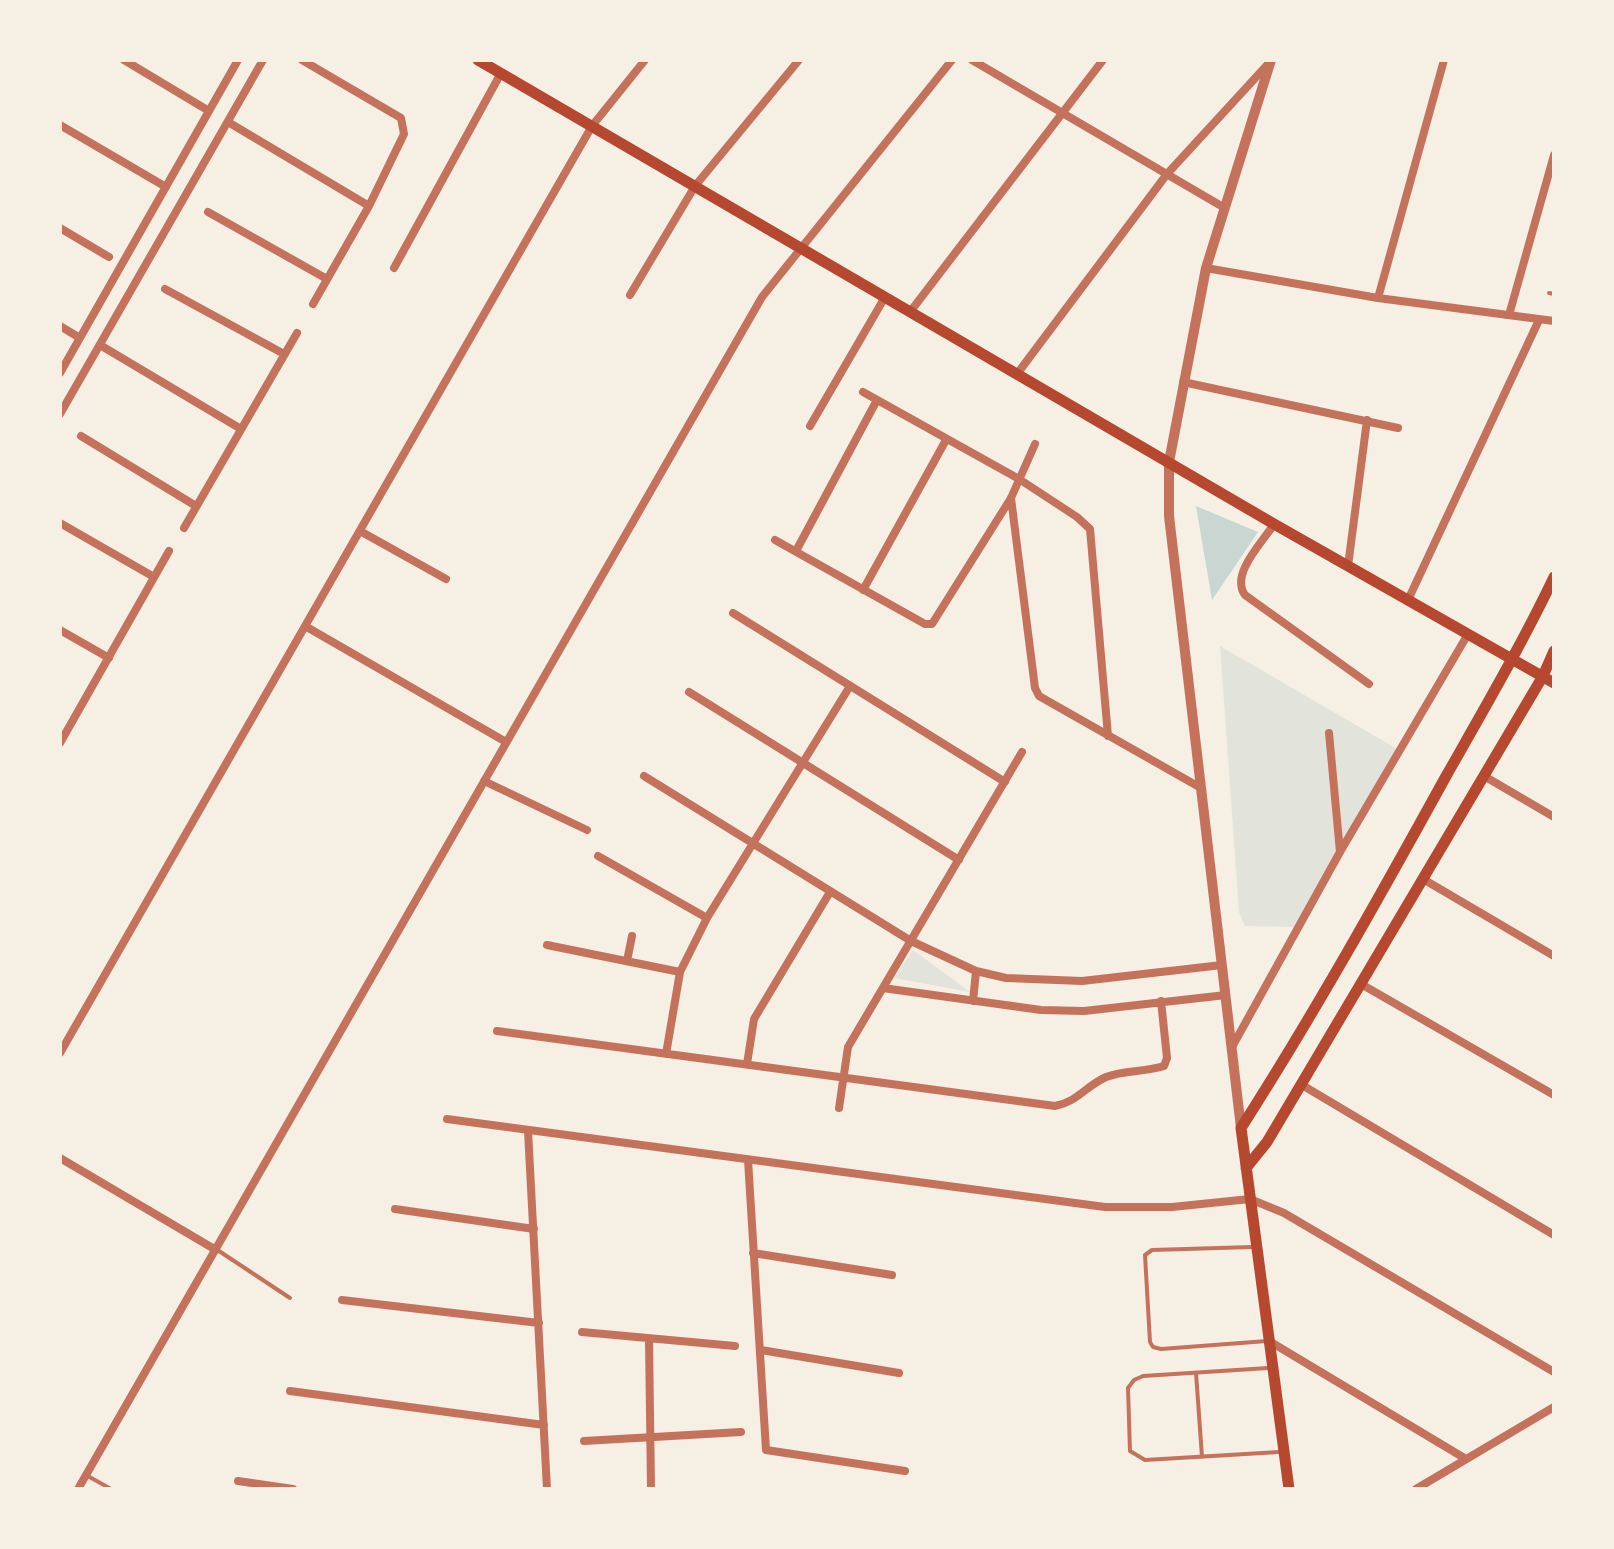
<!DOCTYPE html>
<html>
<head>
<meta charset="utf-8">
<style>
  body { margin:0 }
  #map { position:relative; width:1614px; height:1549px; overflow:hidden; background:#f6efe4; font-family:"Space Grotesk",sans-serif }
  canvas { display:block }
  .frame { position:absolute; inset:0; border:62px solid #f6efe4; pointer-events:none }
</style>
</head>
<body>
<div id="map">
<canvas width="1614" height="1549"></canvas>
<div class="frame"></div>
</div>
<script>
const context = document.querySelector('canvas').getContext('2d');
context.lineJoin = 'round';
function paint(path, color) { context.fillStyle = color; context.fill(path, 'evenodd'); }
function trace(path, color, width, dash) { context.strokeStyle = color; context.lineWidth = width; context.lineCap = dash ? 'butt' : 'round'; context.setLineDash(dash || []); context.stroke(path); }
const green = new Path2D(`
  M1220,646l179,104 -100,177 -54,-1 -6,-14z
  M913,950l57,42 -76,-14z`);
const water = new Path2D(`
  M1196,506l62,26 -46,68z`);
const service = new Path2D(`
  M1549,293l5,1
  M1252,1247l-100,3 -7,5 5,87 3,5 8,2 106,-8
  M219,1251l71,47
  M1268,1368l-125,8 -9,4 -6,8 2,63 15,9 134,-8
  M1196,1373l6,84
  M86,1475l25,14`);
const minor = new Path2D(`
  M124,60l85,51
  M302,60l99,58 3,16 -35,72 -56,98
  M972,60l251,147
  M228,122l141,84
  M60,125l106,62
  M208,212l119,67
  M60,228l49,29
  M394,268l107,-195
  M1206,268l172,30 176,23
  M165,289l119,65
  M630,295l65,-109 104,-126
  M1378,298l66,-238
  M910,312l193,-252
  M1509,315l45,-160
  M60,326l20,12
  M100,345l141,84
  M60,373l178,-313
  M1017,374l150,-200 102,-111
  M1183,382l215,46
  M863,392l156,87 58,38 13,12 18,207
  M60,414l203,-354
  M810,426l75,-129
  M81,436l115,70
  M1011,498l24,190 4,8 162,92
  M60,523l94,54
  M1274,524c-12,19 -44,50 -29,71l124,89
  M184,528l113,-195
  M360,531l86,48
  M775,540l150,84h7l79,-126 24,-54
  M796,551l81,-151
  M1348,566l19,-146
  M863,590l83,-150
  M1408,600l131,-280
  M733,613l272,169
  M305,626l201,116
  M60,630l49,28
  M689,692l270,168
  M1329,733l11,119
  M60,743l109,-192
  M644,776l267,165 65,30 30,7 76,3 140,-16
  M1484,776l70,41
  M484,781l103,49
  M598,856l109,62
  M1423,879l131,77
  M547,945l133,27
  M627,961l5,-25
  M1361,984l193,111
  M883,988l158,22 43,1 142,-16
  M973,1001l3,-30
  M497,1031l558,75c22,-4 31,-20 51,-29 18,-7 39,-5 58,-11l3,-8 -6,-57
  M1232,1047l108,-195 128,-218
  M60,1053l532,-927 53,-66
  M666,1054l14,-82 27,-54 143,-232
  M747,1064l7,-45 76,-127
  M1302,1085l252,150
  M839,1108l9,-61 174,-295
  M447,1119l658,88h67l78,-8 34,14 270,159
  M528,1131l19,358
  M60,1158l156,92
  M748,1160l18,290 139,21
  M395,1209l139,20
  M753,1253l139,22
  M342,1300l197,23
  M582,1332l153,14
  M649,1339l2,150
  M1269,1341l197,118
  M761,1350l138,23
  M290,1391l254,34
  M584,1441l157,-9
  M238,1481l55,8
  M78,1489l684,-1192 190,-237
  M1416,1489l138,-82`);
const tertiary = new Path2D(`
  M1241,1128l-72,-612v-54l37,-194 65,-208`);
const secondary = new Path2D(`
  M478,60l796,464 280,159
  M1246,1168l21,-26 276,-466 11,-25
  M1289,1489l-48,-361c73,-114 139,-232 204,-350 38,-67 76,-132 109,-201`);
paint(green, '#e2e4dc');
paint(water, '#c9d6d2');
trace(service, '#c5725c', 4);
trace(minor, '#c5725c', 8);
trace(tertiary, '#c5725c', 10);
trace(secondary, '#b5482f', 11);
</script>
</body>
</html>
